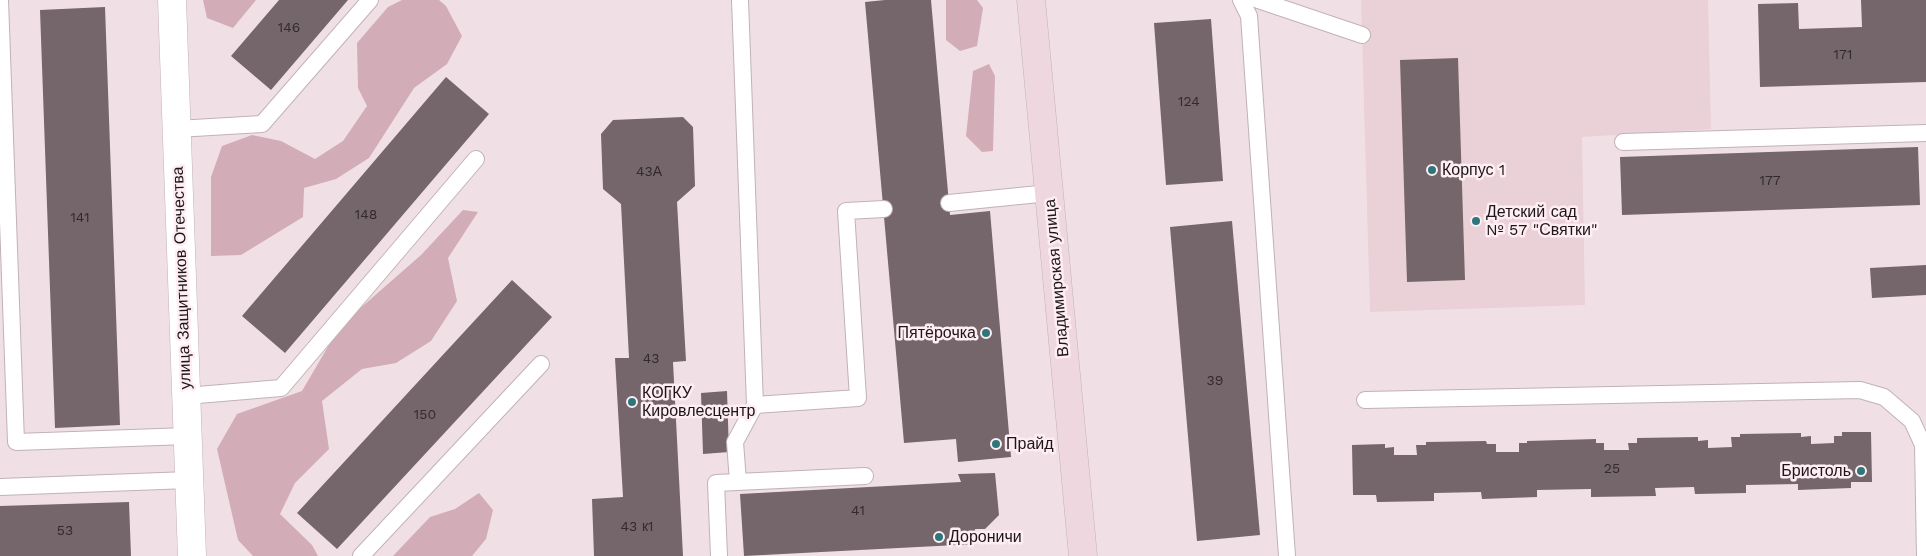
<!DOCTYPE html>
<html>
<head>
<meta charset="utf-8">
<style>
  body { margin:0 }
  canvas { display:block; background:#f0e0e5 }
</style>
</head>
<body>
<canvas width="1926" height="556"></canvas>
<script>
const context = document.querySelector('canvas').getContext('2d');
context.lineJoin = 'round';
function paint(path, color) { context.fillStyle = color; context.fill(path, 'evenodd'); }
function trace(path, color, width, dash) { context.strokeStyle = color; context.lineWidth = width; context.lineCap = dash ? 'butt' : 'round'; context.setLineDash(dash || []); context.stroke(path); }
function write(font, color, halo, rows, align = 'center') {
  context.font = font + ' "Work Sans",sans-serif'; context.lineWidth = 5; context.setLineDash([]); context.textBaseline = 'middle'; context.strokeStyle = halo; context.fillStyle = color; for (const [text, x, y, turn = 0] of rows) {
    context.save(); context.translate(x, y); context.rotate((+turn || 0) * Math.PI / 180); context.textAlign = isNaN(turn) ? turn : align; if (halo) context.strokeText(text, 0, 0); context.fillText(text, 0, 0); context.restore();
  }
}
const built = new Path2D(`
  M1361,0h347l3,129 -129,8 3,168 -215,7z`);
const green = new Path2D(`
  M203,0h53l-23,28 -26,-10z
  M402,0h37l7,6 16,30 -15,28 -33,24 -45,70 -33,21 -32,9 -1,29 -62,38 -30,1v-79l11,-31 30,-11 29,6 34,18 28,-18 24,-35 -9,-18 -1,-45 31,-36z
  M946,0h31l6,8 -6,38 -17,5 -14,-11z
  M989,64l6,12 -2,75 -11,1 -16,-16 7,-65z
  M463,210l15,2 -30,46 9,43 -26,40 -35,22 -34,6 -40,32 7,48 -34,34 -15,31 32,31 6,11h-65l-15,-16 -21,-91 20,-35 65,-23 38,-65 81,-71z
  M479,493l14,17 -7,29 -14,17h-79l37,-39 25,-8z`);
const building = new Path2D(`
  M279,0h69l-77,90 -40,-34z
  M885,0h46l19,215 40,-4 21,246 -53,5 -2,-23 -52,4 -39,-441z
  M1861,0h65v82l-166,5 -2,-83 40,-1 1,26 63,-2z
  M105,7l15,418 -65,3 -15,-418z
  M1211,19l12,162 -57,4 -12,-162z
  M1458,58l7,222 -58,2 -7,-222z
  M446,77l43,37 -204,239 -43,-37z
  M683,117l10,10 2,59 -18,16 9,159 -13,1 10,194h-89l-2,-57 31,-2 -8,-139h14l-8,-154 -18,-15 -2,-55 12,-14z
  M1918,147l2,58 -298,10 -2,-58z
  M1232,221l28,314 -63,6 -27,-314z
  M1926,265v30l-54,3 -2,-30z
  M512,280l40,37 -215,232 -40,-36z
  M727,391l2,61 -26,2 -2,-61z
  M1842,432h29l1,50h-21v6l-53,2v-6l-52,1v8l-51,1 -1,-7 -39,1 1,8 -65,1v-8l-54,1v7l-55,2 -1,-7 -47,1v8l-57,1 -1,-7h-23l-1,-50 33,-1v4l9,-1v8h23l-1,-10h10v-3l60,-1 1,3h9v8h23v-9h8v-2l69,-2v4h8v7h25l-1,-7h9v-5l61,-1v4l10,-1v8l24,-1 -1,-10h9v-3l61,-1v4l10,-1v8l23,-1v-7h8z
  M995,473l4,42 -14,14h-10l1,15 -232,12 -4,-62 221,-12 -3,-8z
  M129,502l2,54h-131v-50z`);
const lane = new Path2D(`
  M0,0l16,442 172,-6
  M1241,0l8,16 38,540
  M1258,0l104,35
  M177,129l85,-5 108,-124
  M1623,142l303,-9
  M949,203l100,-10
  M186,396l95,-8 195,-229
  M1365,400l495,-10 24,7 28,24 11,24 2,111
  M755,405l103,-7 -12,-187 38,-2
  M738,482l-3,-40 20,-37 -15,-405
  M0,487l189,-7
  M361,556l180,-192
  M719,556l-3,-73 149,-7`);
const street = new Path2D(`
  M172,0l20,556`);
const secondary = new Path2D(`
  M1031,0l52,556`);
const markers = [
  [1432,170,5,"#2d767c"],
  [1476,221,5,"#2d767c"],
  [986,333,5,"#2d767c"],
  [632,402,5,"#2d767c"],
  [996,444,5,"#2d767c"],
  [1861,471,5,"#2d767c"],
  [939,537,5,"#2d767c"]
];
const numberNames = [
  ["146",289,28],
  ["171",1843,55],
  ["124",1189,102],
  ["43А",649,172],
  ["177",1770,181],
  ["148",366,215],
  ["141",80,218],
  ["43",651,359],
  ["39",1215,381],
  ["150",425,415],
  ["25",1612,469],
  ["41",858,511],
  ["43 к1",637,527],
  ["53",65,531]
];
const poiNames = [
  ["Корпус 1",1442,170],
  ["Детский сад",1486,212],
  ["№ 57 \"Святки\"",1486,230],
  ["Пятёрочка",976,333,"right"],
  ["КОГКУ",642,393],
  ["Кировлесцентр",642,411],
  ["Прайд",1006,444],
  ["Бристоль",1851,471,"right"],
  ["Дороничи",949,537]
];
const streetNames = [
  ["улица Защитников Отечества",182,278,-92],
  ["Владимирская улица",1057,278,-95]
];
paint(built, '#ead1d8');
paint(green, '#d2acb7');
paint(building, '#74666a');
trace(lane, '#c1b2b6', 18);
trace(street, '#c1b2b6', 29);
trace(secondary, '#c1b2b6', 29);
trace(lane, '#fff', 16);
trace(street, '#fff', 28);
trace(secondary, '#eed7de', 28);
for (const [x, y, r, color] of markers) { const dot = new Path2D(); dot.arc(x, y, r, 0, 2 * Math.PI); context.fillStyle = color; context.fill(dot); trace(dot, '#feedf2', 2); }
write('14px', '#322a2c', null, numberNames);
write('16px', '#1c1618', '#feedf2', poiNames, 'left');
write('16px', '#1c1618', '#feedf2', streetNames);
</script>
</body>
</html>
